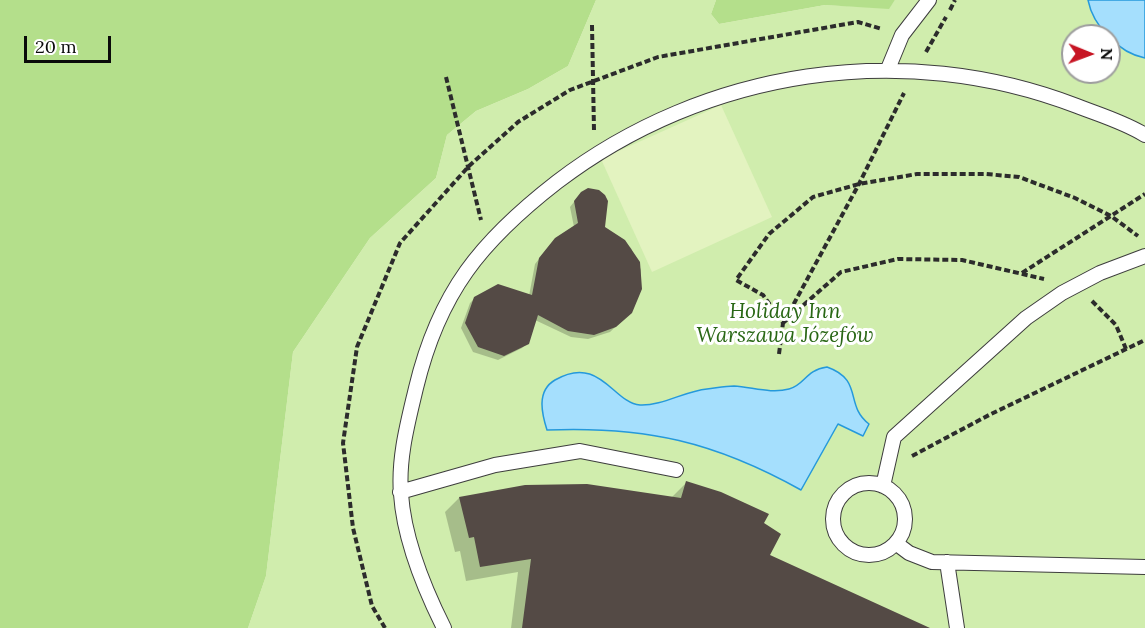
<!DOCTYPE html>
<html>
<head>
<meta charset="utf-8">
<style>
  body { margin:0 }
  #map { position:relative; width:1145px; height:628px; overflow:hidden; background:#fff9e7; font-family:Lora,serif }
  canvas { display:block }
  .north { position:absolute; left:1061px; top:24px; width:60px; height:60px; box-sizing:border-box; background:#fff; border:2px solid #9d9d9d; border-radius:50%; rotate:91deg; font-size:16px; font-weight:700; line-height:24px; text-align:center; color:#0a0a0a }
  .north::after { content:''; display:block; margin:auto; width:21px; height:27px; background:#c71524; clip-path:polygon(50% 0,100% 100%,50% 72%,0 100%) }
  .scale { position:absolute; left:24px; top:36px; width:87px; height:27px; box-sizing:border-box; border:3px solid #0a0a0a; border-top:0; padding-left:8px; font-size:18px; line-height:21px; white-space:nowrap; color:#0a0a0a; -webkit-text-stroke:4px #fff; paint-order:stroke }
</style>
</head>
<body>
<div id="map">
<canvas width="1145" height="628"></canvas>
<div class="north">N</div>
<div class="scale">20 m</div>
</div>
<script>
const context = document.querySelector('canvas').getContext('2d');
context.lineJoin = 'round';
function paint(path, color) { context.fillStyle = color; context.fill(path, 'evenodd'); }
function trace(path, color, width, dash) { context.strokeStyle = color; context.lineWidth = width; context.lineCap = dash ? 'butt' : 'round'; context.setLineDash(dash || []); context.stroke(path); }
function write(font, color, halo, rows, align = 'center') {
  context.font = font + ' Lora,serif'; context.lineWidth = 6; context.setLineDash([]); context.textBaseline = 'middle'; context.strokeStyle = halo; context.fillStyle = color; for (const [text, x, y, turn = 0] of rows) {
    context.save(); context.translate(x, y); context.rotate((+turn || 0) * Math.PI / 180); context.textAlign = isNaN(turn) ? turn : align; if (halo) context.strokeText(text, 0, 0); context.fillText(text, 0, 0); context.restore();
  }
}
const green = new Path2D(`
  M596,0h120l-5,14 8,10 106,-19 64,3 6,-8h250v628h-897l18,-52 27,-224 77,-114 66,-60 11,-43 29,-24 52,-22 40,-23zM1073,36h36v36h-36z`);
const forest = new Path2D(`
  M0,0h596l-28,66 -40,23 -52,22 -29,24 -11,43 -66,60 -77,114 -27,224 -18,52h-248z
  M716,0h179l-6,9 -64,-4 -106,19 -8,-10z`);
const pitch = new Path2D(`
  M721,105l51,112 -120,55 -51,-113z`);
const water = new Path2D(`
  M1088,0h57v58c-26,-5 -52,-32 -57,-58z
  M827,367c37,13 17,38 42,57l-6,12 -25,-12 -37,66c-86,-48 -155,-64 -254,-60 -5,-16 -11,-39 8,-50 45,-26 58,23 85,25 22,1 45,-14 67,-16 9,-1 18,-3 27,-3 18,1 37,8 55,3 16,-4 16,-19 38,-22z`);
const shadow = new Path2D(`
  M581,193l23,35 14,8 13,12 10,22v18l-10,24 -21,20 -22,7 -17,-2 -36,-17 -8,23 -5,5 -24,12 -25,-8 -12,-24 9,-25 5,-5 54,-2 6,-32 15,-19 24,-18 -4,-20z
  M686,483l76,41 5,32 122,72h-378l7,-56 -52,9 -6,-30 -5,1 -10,-40 14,-14 213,-1z`);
const building = new Path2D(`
  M588,188l11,2 6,5 3,6 -3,26 20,13 15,22 2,27 -10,24 -16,14 -22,8 -26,-4 -30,-16 -9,29 -25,12 -26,-9 -13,-24 9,-26 24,-13 34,11 7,-37 16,-20 23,-15 -4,-22 7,-9z
  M686,481l35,11 48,22 -5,9 17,11 -11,21 160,73h-408l9,-69 -51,8 -6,-30 -5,1 -10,-41 66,-12 62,-1 94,14z`);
const path = new Path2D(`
  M950,10l5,-10
  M592,25l2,106
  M926,52l20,-35
  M446,77l35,143
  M1022,273l123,-79
  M1092,301l24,24 10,24
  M785,320l74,-136 45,-91
  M783,323l58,-51 57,-13 64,1 82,19
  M779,354l4,-31 -20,-28 -27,-15 33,-46 44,-37 46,-13 58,-10h69l33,3 56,21 36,18 27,20
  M912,456l77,-41 156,-75
  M385,628l-13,-22 -19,-78 -10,-85 14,-96 43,-104 69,-77 49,-44 52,-32 88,-33 200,-35 24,7`);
const lane = new Path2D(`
  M888,69l14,-34 27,-35
  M833 519a36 36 0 1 1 72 0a36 36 0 1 1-72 0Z
  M883,486l11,-49 132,-119 36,-25 38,-20 45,-17
  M400,492l95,-27 85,-14 96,19
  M897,544l12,9 23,9 213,5
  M947,562l10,66
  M444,628c-20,-40 -40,-89 -43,-134 -3,-36 7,-72 15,-106 23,-96 65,-147 141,-206 148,-113 346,-143 520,-76 23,9 47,16 68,29`);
const parkNames = [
  ["Holiday Inn",785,312],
  ["Warszawa Józefów",785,336]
];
paint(green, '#d0edad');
paint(forest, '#b4df8b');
paint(pitch, '#e3f3c0');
paint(water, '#a5dffd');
trace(water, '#2599db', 1.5);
paint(shadow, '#0003');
paint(building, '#544a45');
trace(lane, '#3d3d3d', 16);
trace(path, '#2c2c2c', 4, [6, 3]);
trace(lane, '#fff', 14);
write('italic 21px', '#296715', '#fff', parkNames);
</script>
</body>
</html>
